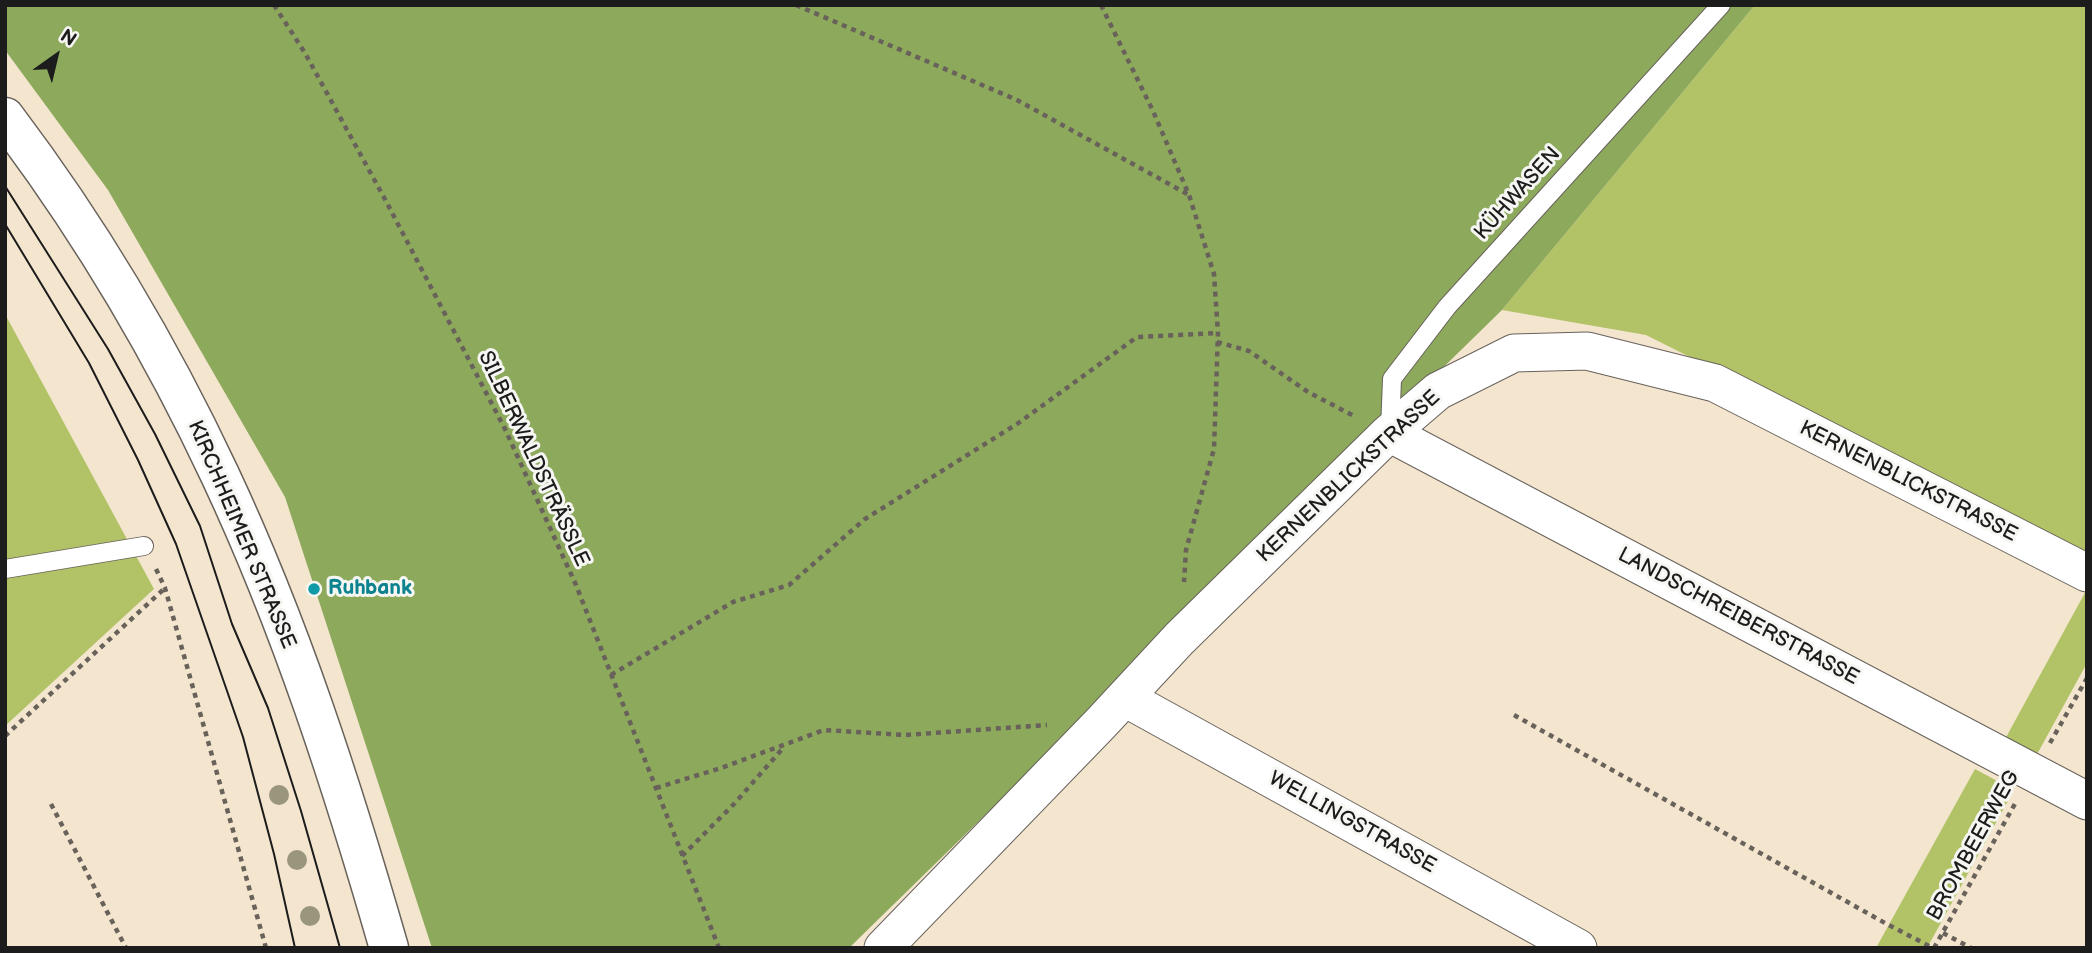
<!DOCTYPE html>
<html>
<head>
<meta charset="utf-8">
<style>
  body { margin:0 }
  #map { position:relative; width:2092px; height:953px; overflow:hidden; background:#f4e5cf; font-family:"Balsamiq Sans",sans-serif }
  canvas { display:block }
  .frame { position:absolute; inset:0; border:7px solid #1c1c1c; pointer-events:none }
  .north { position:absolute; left:21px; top:21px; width:70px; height:70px; -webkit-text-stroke:5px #f6f6f2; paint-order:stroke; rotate:34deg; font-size:19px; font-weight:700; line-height:28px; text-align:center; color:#1c1c1c }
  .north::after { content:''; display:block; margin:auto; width:24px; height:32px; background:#1c1c1c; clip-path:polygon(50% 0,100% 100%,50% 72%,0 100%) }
</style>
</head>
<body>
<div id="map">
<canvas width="2092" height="953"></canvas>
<div class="frame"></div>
<div class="north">N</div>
</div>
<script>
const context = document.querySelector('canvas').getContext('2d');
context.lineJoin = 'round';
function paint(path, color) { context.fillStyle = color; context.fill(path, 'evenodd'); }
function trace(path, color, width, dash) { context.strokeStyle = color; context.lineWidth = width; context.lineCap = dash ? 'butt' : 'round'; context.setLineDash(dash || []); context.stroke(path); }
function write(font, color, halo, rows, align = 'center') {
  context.font = font + ' "Balsamiq Sans",sans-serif'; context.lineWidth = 6; context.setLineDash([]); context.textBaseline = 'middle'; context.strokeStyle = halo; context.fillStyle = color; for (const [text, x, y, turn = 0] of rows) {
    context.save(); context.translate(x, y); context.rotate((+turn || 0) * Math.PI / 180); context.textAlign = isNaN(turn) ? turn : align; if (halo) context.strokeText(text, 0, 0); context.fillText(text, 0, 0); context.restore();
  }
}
const green = new Path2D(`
  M1755,5h332v551l-441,-221 -144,-25z
  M5,314l149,275 -149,137z
  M2087,589v74l-52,95 -31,-17z
  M1975,769l39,21 -87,158h-51z`);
const forest = new Path2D(`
  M5,5h1750l-253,305 -653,638h-417l-147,-451 -177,-307 -103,-140z`);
const path = new Path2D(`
  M274,5l31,48 82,150 118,226 71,156 143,363
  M796,5l221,95 172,95
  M1101,5l52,106 36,84 25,79 4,59 -4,116 -28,101 -2,32
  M1217,342l32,9 59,41 46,24
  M156,569l9,19 101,360
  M611,675l122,-73 56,-17 76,-66 152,-95 120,-87 81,-4
  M1514,715l371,208 48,25
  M5,736l160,-148
  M2050,743l37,-65
  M656,788l65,-20 103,-38 81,5 142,-10
  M51,804l75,144
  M682,856l52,-52 50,-57
  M1943,933l28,15
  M1934,948l82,-146`);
const lane = new Path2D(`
  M1390,430l2,-51 55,-72 274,-302
  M5,569l139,-23`);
const street = new Path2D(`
  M1389,433l698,368
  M1125,698l453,250
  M883,948l218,-225 78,-84 210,-206 49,-42 76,-38 73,-2 128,32 372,190`);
const secondary = new Path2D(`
  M5,117c84,111 156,232 215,358 71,151 123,313 169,473`);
const tram = new Path2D(`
  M5,186l103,163 47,85 45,92 32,98 36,84 33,103 39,137
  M5,224l84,139 49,97 38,84 67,193 31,117 21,94`);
const trees = [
  [279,795],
  [297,860],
  [310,916]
];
const markers = [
  [314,589,7,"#0f9aa8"]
];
const streetNames = [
  ["KÜHWASEN",1518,194,-48],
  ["SILBERWALDSTRÄSSLE",533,459,65],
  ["KERNENBLICKSTRASSE",1349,477,-43],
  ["KERNENBLICKSTRASSE",1908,482,27],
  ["KIRCHHEIMER STRASSE",241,535,67],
  ["LANDSCHREIBERSTRASSE",1738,617,28],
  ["WELLINGSTRASSE",1352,823,29],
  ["BROMBEERWEG",1974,846,-61]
];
const cultureNames = [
  ["Ruhbank",328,589]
];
paint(green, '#b2c367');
paint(forest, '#8da95c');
trace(lane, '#68625b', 20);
trace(street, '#68625b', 39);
trace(secondary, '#68625b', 41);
trace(path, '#68625b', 4.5, [5, 5]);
trace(lane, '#fff', 18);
trace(street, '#fff', 37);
trace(secondary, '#fff', 38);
trace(tram, '#1c1c1c', 2);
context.fillStyle = '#9a967b';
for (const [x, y] of trees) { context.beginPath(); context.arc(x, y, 10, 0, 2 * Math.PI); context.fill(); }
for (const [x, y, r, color] of markers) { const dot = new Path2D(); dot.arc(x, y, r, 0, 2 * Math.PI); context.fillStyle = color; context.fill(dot); trace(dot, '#f6f6f2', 2.5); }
write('21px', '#1c1c1c', '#f6f6f2', streetNames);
write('bold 21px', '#0d838f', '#f6f6f2', cultureNames, 'left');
</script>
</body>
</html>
